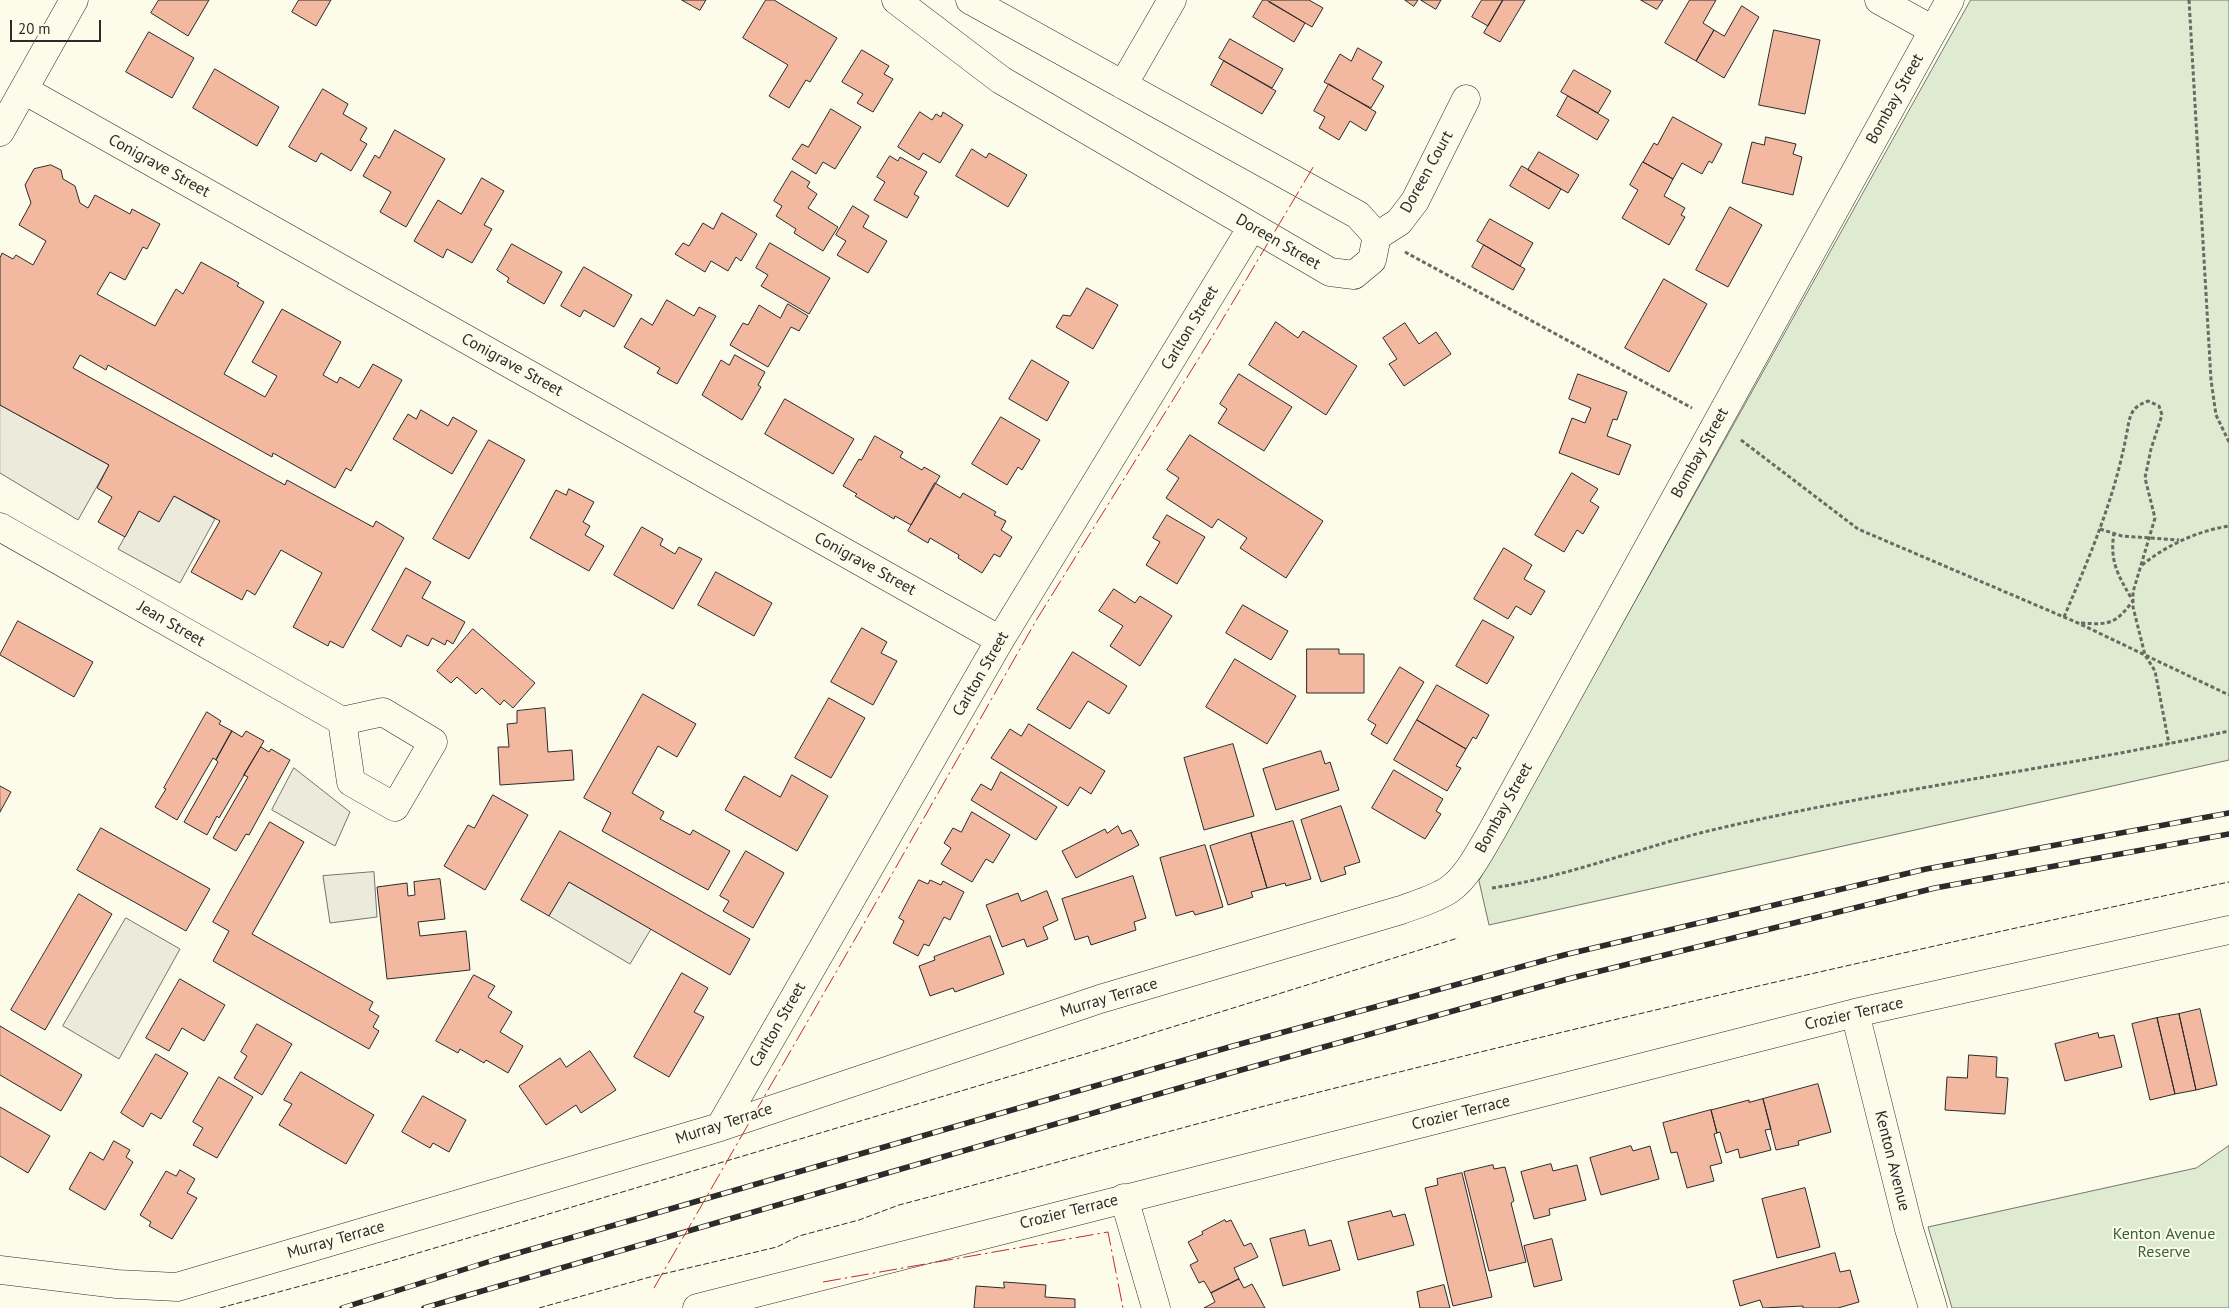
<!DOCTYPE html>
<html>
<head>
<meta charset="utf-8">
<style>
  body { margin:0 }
  #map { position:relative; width:2229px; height:1308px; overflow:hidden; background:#fdfbea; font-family:"PT Sans",sans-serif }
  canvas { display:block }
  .scale { position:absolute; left:10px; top:20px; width:91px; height:22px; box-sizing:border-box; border:2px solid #2b2b2b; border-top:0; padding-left:6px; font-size:15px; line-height:18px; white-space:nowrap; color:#2b2b2b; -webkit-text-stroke:4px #fdfbea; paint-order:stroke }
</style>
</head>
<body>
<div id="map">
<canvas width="2229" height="1308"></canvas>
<div class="scale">20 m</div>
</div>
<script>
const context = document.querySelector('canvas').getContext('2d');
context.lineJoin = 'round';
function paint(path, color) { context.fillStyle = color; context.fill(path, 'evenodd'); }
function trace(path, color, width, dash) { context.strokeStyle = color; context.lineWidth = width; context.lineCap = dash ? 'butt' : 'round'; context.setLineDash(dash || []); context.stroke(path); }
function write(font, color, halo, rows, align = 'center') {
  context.font = font + ' "PT Sans",sans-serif'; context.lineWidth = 4; context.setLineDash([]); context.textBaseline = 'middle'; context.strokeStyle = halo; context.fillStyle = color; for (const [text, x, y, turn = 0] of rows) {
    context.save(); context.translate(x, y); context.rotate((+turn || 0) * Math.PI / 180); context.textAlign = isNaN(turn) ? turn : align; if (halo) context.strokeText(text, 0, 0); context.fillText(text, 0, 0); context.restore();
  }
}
const green = new Path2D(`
  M1971,0h258v760l-740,165 -10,-44z
  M2229,1146v162h-277l-24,-81 268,-59z`);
const parking = new Path2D(`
  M0,405l109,60 -31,55 -78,-47z
  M174,496l41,23 -35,64 -62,-34 21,-38z
  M294,768l56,44 -15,34 -63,-36z
  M374,872l3,45 -47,6 -7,-47z
  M569,882l82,47 -21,35 -81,-48z
  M126,918l54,31 -61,110 -56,-33z`);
const building = new Path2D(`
  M159,0h50l-21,36 -37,-23z
  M299,0h32l-15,26 -24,-14z
  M682,0h24l-6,10z
  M766,0h8l63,38 -27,44 -4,-2 -17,28 -20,-12 19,-31 -45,-27z
  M1263,0h4l38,23 -11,19 -41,-25z
  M1271,0h38l14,8 -11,19 -43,-25z
  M1405,0h13l-4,6z
  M1421,0h20l-5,9z
  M1482,0h21l-15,26 -16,-9z
  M1503,0h22l-25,42 -16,-9z
  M1641,0h22l-6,9z
  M1690,0h26l-13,23 11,7 -18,31 -31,-18z
  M1742,6l17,11 -35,61 -28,-17 18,-31 10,6z
  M1774,30l46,10 -15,74 -46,-9z
  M149,32l45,26 -22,40 -46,-26z
  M1230,39l53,30 -11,19 -53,-30z
  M1358,48l24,14 -10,17 12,7 -13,22 -47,-26 16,-28 11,7z
  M862,50l27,16 -5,8 9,5 -20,33 -16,-9 6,-9 -21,-12z
  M1224,61l52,30 -14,23 -51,-29z
  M215,69l64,38 -22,39 -64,-38z
  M1574,70l37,21 -13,22 -37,-21z
  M1329,84l47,28 -10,19 -16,-10 -11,19 -20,-12 6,-11 -11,-6z
  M323,89l25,15 -5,10 24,14 -7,12 7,4 -16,27 -30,-18 -5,9 -27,-15z
  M1568,96l41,24 -12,20 -40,-24z
  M831,109l30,18 -26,42 -12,-7 -7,12 -24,-15 10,-15 6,3z
  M920,112l12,8 4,-6 5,3 2,-5 20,13 -23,38 -17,-10 -4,7 -21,-13z
  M1673,117l49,27 -10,19 -3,-2 -7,13 -20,-11 -9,16 -30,-17 11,-19 3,2z
  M395,130l50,29 -39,68 -26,-15 11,-20 -28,-16 12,-21 4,3z
  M1766,137l30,7 -3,10 9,3 -9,38 -51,-12 10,-41 12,3z
  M972,149l14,9 3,-5 38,22 -19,32 -52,-31z
  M1539,152l40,23 -11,18 -40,-23z
  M890,156l8,5 2,-4 27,15 -13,22 5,3 -12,21 -33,-18 11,-18 -8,-5z
  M1643,162l30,17 -9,17 21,12 -4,7 4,2 -16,28 -47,-27 16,-28 -8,-5z
  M51,165l10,5 2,9 12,7 5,17 8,5 7,-13 35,19 2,-5 28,15 -13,25 -4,-2 -18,33 -15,-8 -13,22 58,32 21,-37 7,5 18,-32 38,21 -2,3 27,16 -40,72 41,23 12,-21 -25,-14 30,-53 59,33 -18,33 14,8 3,-6 19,11 14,-24 29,16 -51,91 -5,-3 -11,20 -62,-35 -1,4 -164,-92 -2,5 -26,-15 -7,13 212,117 2,-5 86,47 3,-6 28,17 -61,110 -13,-7 -2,5 -35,-19 29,-54 -41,-23 -26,45 -8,-5 -5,10 -51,-28 29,-51 -46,-25 -15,26 -20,-11 -14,26 -27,-15 14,-25 -15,-9 12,-23 -109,-60v-147l2,-5 11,6 3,-4 17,10 13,-24 -27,-16 12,-22 -6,-18 9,-16z
  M1522,166l39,23 -12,20 -39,-23z
  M792,171l18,11 -3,5 10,7 -9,14 30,19 -15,24 -29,-18 2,-4 -20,-13 6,-10 -8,-5z
  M482,178l22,13 -20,34 8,4 -20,34 -25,-14 -4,9 -29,-17 24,-41 23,14z
  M853,206l16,10 -6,11 24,14 -19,32 -31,-18 9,-14 -10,-6z
  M1730,207l32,18 -34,62 -32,-17z
  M722,213l35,21 -16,27 -5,-4 -8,14 -17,-10 -6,11 -30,-18 8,-11 6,3 14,-23 10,6z
  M1490,219l43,24 -13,23 -43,-25z
  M770,243l60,35 -21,36 -48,-28 7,-11 -12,-7z
  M512,244l50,28 -18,32 -37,-22 2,-4 -12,-8z
  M1484,245l41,24 -12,21 -41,-23z
  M584,267l48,28 -18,32 -30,-17 -4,7 -19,-11z
  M1664,279l43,25 -38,68 -44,-24z
  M1087,288l31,17 -25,44 -37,-22 7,-12 7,1z
  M667,300l27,16 5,-9 17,9 -39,68 -20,-11 3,-5 -36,-21 17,-29 11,7z
  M788,304l20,12 -9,15 -8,-4 -23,40 -38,-22 13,-22 5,2 11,-20 21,13z
  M1276,322l22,16 5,-7 54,35 -31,49 -77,-50z
  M1405,323l14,21 17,-12 15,22 -47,32 -15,-22 8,-5 -14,-21z
  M735,355l30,17 -7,13 3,2 -19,33 -40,-25 19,-35 8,5z
  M1032,360l37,22 -22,39 -38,-22z
  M1239,374l53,33 -28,44 -46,-28 9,-14 -7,-5z
  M1578,374l49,18 -10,28 -4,-1 -6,17 24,9 -12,30 -60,-22 13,-35 13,5 6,-15 -22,-9z
  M785,399l69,40 -21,35 -68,-40z
  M421,410l27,16 5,-9 24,14 -25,43 -59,-35 15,-25 8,5z
  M1001,417l39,23 -18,30 -4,-3 -11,18 -35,-21z
  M1190,435l133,86 -37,57 -46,-30 7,-10 -29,-19 -6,9 -46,-30 13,-20 -12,-8z
  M875,436l28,16 -3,5 22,13 2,-3 16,9 -29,49 -16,-9 -1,3 -39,-23 2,-2 -14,-8 16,-27 2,1z
  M489,440l36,20 -56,99 -36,-20z
  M1572,473l26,16 -8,12 9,6 -16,27 -6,-4 -13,22 -29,-17z
  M935,483l25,15 3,-5 33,19 -2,3 12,6 -5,9 11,7 -12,20 -6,-3 -12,19 -24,-15 1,-3 -29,-17 -2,5 -20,-12z
  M569,489l25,13 -11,20 7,4 -5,9 19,11 -15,25 -59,-33 26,-48 10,5z
  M1167,515l38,22 -28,47 -31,-19 14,-23 -7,-4z
  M642,527l21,12 -3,6 15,9 4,-7 23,12 -29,50 -59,-34z
  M1504,548l28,17 -8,14 21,12 -14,24 -15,-9 -8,13 -34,-20z
  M406,568l25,14 -9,16 43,24 -12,22 -6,-4 -2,5 -13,-7 -4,8 -21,-11 -6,12 -29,-17z
  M716,572l56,31 -18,33 -56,-31z
  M1114,589l21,14 5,-7 32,20 -32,50 -30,-20 13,-20 -24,-15z
  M1243,605l45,26 -17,29 -45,-27z
  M1483,620l31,17 -27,47 -31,-18z
  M18,621l75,41 -19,35 -74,-42z
  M862,628l25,14 -6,11 16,8 -24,44 -42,-23z
  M473,629l62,54 -22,25 -9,-8 -4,5 -18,-17 -6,6 -19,-17 -6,6 -14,-12z
  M1307,649h32v5h25v39h-57z
  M1073,652l54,34 -18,28 -21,-13 -18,28 -33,-20z
  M1235,659l61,37 -29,48 -61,-37z
  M1400,667l24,15 -37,62 -16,-10 5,-9 -8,-5z
  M1437,685l52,30 -13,24 -3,-2 -7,12 -49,-29z
  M643,694l53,30 -19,33 -19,-11 -26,47 32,19 -4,7 30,16 3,-5 37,21 -22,39 -106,-59 9,-18 -27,-15z
  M829,698l36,20 -34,60 -36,-20z
  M545,708l3,44 24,-2 2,30 -74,5 -2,-38h11l-2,-23 10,-1v-12z
  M207,712l14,9 -2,3 13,7 -16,29 -3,-2 -36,62 -22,-13 11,-18 -2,-1z
  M1417,720l49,29 -10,17 5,2 -14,23 -53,-31z
  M1029,724l76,47 -14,23 -11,-7 -12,19 -77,-48 19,-29 11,7z
  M232,731l10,6 4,-6 18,10 -45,77 -2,-2 -10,19 -23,-13 34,-60 -2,-2z
  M1233,744l21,72 -50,14 -20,-72z
  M261,747l8,5 2,-3 19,11 -41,75 -3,-1 -10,17 -23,-13 35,-61 -4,-2z
  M1321,751l4,13 5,-2 9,28 -63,20 -13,-41z
  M1394,770l49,29 -7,12 5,3 -16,25 -53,-31z
  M1001,772l56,35 -21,33 -65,-40 10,-16 10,6z
  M792,775l36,21 -31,55 -72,-41 19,-34 36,21z
  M0,786l11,6 -11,20z
  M493,795l35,20 -43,75 -41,-24 24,-41 6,3z
  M1341,806l19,56 -16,5 2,7 -25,8 -20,-62z
  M972,812l38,23 -17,28 -7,-4 -14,23 -31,-18 10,-16 -7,-5 9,-15 8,4z
  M1293,821l18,58 -25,7 -1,-3 -18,5 -16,-55z
  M270,822l34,20 -52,92 121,68 -4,8 10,6 -6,11 6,4 -10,18 -156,-88 16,-30 -16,-9z
  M1118,826l4,8 9,-4 8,15 -63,33 -14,-27 43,-22 2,4z
  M101,828l109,61 -24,42 -109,-61z
  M560,831l190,108 -20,36 -161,-93 -20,34 -28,-16z
  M1251,833l16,55 -16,4 2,5 -25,8 -18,-59z
  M1205,845l18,62 -28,8 -2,-4 -17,5 -16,-58z
  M746,851l38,22 -31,55 -30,-17 6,-10 -9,-5z
  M1133,876l13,42 -12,4 2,8 -45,15 -3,-9 -13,4 -13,-41z
  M440,879l5,40 -27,3 2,14 46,-5 4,39 -83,9 -10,-92 30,-4 1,13 7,-1 -1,-13z
  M919,880l9,4 2,-4 11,5 2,-4 21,11 -14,28 -6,-3 -15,29 -5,-2 -6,12 -25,-13 11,-22 -5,-3z
  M1047,891l11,29 -15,7 5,12 -21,8 -3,-8 -22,8 -16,-42 32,-12 3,8z
  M79,894l33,20 -67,116 -34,-20z
  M990,936l14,38 -49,18 -2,-4 -23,8 -11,-30 16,-6 -1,-3z
  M682,973l26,15 -14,24 10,5 -35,60 -35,-20z
  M474,975l21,11 -7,11 24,15 -12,20 23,14 -15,27 -22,-13 -2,3 -24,-14 -2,4 -22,-12z
  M180,979l45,26 -21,36 -22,-13 -13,23 -23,-13z
  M2200,1009l17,76 -21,5 -17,-76z
  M2179,1014l17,76 -21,4 -18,-76z
  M2157,1018l18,76 -25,6 -18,-76z
  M257,1024l35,20 -30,51 -28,-17 13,-22 -6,-4z
  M0,1026l82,49 -21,36 -61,-36z
  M2098,1033l1,5 15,-3 8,32 -57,14 -10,-37z
  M590,1051l26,39 -35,23 -5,-8 -30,20 -27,-39 41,-28 6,9z
  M156,1054l32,19 -27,46 -10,-6 -8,14 -22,-14z
  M1969,1055l28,2 -1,20 12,1 -3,36 -60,-4 2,-33 20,1z
  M301,1072l73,43 -28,49 -67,-39 13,-21 -8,-4z
  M219,1077l34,20 -36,61 -24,-13 10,-17 -10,-6z
  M1818,1084l13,48 -33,9 1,4 -23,5 -13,-51z
  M423,1096l43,24 -17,32 -16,-9 -3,5 -28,-16z
  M1763,1099l8,30 -6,1 6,20 -31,8 -2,-9 -12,4 -6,-21 -3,1 -6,-23 38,-10v2z
  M0,1107l50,29 -22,37 -28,-17z
  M1711,1110l6,23 -3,1 8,29 -12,3 4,15 -27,7 -10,-36 -6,1 -8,-30z
  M114,1141l16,9 -4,7 7,5 -28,48 -36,-21 21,-37 13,8z
  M1631,1146l2,5 17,-5 9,33 -58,16 -11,-37z
  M1551,1164l2,7 24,-6 9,35 -37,9 1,6 -16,4 -13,-47z
  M1493,1165l1,4 11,-2 9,34 -3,2 15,59 -37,9 -25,-99z
  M180,1170l15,9 -8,14 10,5 -25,41 -23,-13 2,-4 -11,-7 26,-44 10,5z
  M1462,1173l30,124 -39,9 -28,-118 13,-3 -1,-6z
  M1805,1188l15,59 -43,11 -15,-59z
  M1391,1211l2,6 12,-3 9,31 -56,15 -10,-38z
  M1225,1220l1,2 5,-2 13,26 7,-3 7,14 -24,11 5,11 -28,14 -7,-12 -5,2 -9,-18 8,-4 -10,-19 15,-8 -1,-2z
  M1305,1230l4,16 22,-6 9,30 -57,16 -13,-47z
  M1552,1239l10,41 -28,7 -10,-41z
  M1835,1253l5,19 10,-2 9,32 -21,6h-35v-2l-40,2 -3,-8 -20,6 -7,-25z
  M1239,1279l5,9 8,-4 13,24h-61l11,-6 -4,-9z
  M1004,1282l42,3 -1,12 30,2v9h-101l2,-22 28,2z
  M1444,1285l6,23h-30l-3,-16z`);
const path = new Path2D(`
  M2189,0l22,380 5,35 13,27
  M1405,252l287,156
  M1741,440l117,89 220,94 67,32 10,16 14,73
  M2100,529l22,7 57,4
  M2142,565c25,-20 55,-34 87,-39
  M2064,617c25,-59 50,-117 62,-180 4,-18 2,-29 22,-36l11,5 3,9 -11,34 -6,29 10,40 -22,74v15l12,48 84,40
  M2081,623c29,2 34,1 52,-22 -14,-24 -24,-39 -19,-68
  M1492,888c74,-11 144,-39 216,-57 172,-41 349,-62 521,-100`);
const minor = new Path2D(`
  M896,0l105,80 329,192 24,3 18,-15 5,-24 -19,-21 -388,-215
  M1879,0l54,30
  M1123,85l49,-85
  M24,90l976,550
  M0,132l74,-132
  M1377,236l22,-14 16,-21 51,-102
  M0,527l342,194 41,-9 50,30 -38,65 -44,-25 -9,-61
  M1855,1013l54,216 24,79
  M720,1127l280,-487 252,-413
  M1124,1198l32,110
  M0,1270l117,14 60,3 543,-160 380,-128 301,-89c16,-6 35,-11 49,-21 18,-13 30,-38 41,-56l459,-833
  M697,1308l1158,-295 374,-83`);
const rail = new Path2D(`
  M342,1308l152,-48 739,-214 331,-91 362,-86 303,-56
  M424,1308l817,-238 327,-91 367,-91 294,-54`);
const fence = new Path2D(`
  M220,1308l161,-44 714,-213 363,-113
  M539,1308l111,-31 127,-30 22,-11 60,-16 40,-15c129,-34 257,-71 385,-104 314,-80 629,-152 945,-219`);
const power = new Path2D(`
  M823,1282l285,-50 15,76
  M654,1288l208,-361 175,-308 175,-282 103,-173`);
const streetNames = [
  ["Bombay Street",1895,99,-61],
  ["Conigrave Street",159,166,29],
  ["Doreen Court",1427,172,-61],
  ["Doreen Street",1278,242,30],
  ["Carlton Street",1190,328,-59],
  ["Conigrave Street",512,365,29],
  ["Bombay Street",1700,453,-61],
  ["Conigrave Street",865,564,29],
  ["Jean Street",171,624,30],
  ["Carlton Street",981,674,-60],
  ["Bombay Street",1504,808,-61],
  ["Murray Terrace",1109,998,-17],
  ["Crozier Terrace",1854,1014,-13],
  ["Carlton Street",778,1025,-60],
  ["Crozier Terrace",1461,1113,-14],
  ["Murray Terrace",724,1124,-18],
  ["Kenton Avenue",1892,1161,76],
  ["Crozier Terrace",1069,1212,-14],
  ["Murray Terrace",336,1240,-16]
];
const parkNames = [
  ["Kenton Avenue",2164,1234],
  ["Reserve",2164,1252]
];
paint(green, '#deebd1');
trace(green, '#74746e', 1);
paint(parking, '#eceadb');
trace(parking, '#74746e', 1);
paint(building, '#f2b8a0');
trace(building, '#2b2b2b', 1);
trace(minor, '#2b2b2b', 29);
trace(path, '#6a6964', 3, [4, 2.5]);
trace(minor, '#fdfbea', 28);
trace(rail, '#2b2b2b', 5.5);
trace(rail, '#fdfbea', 4, [11]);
trace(fence, '#2b2b2b', 1, [6, 2.5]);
trace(power, '#c62828', 1, [18, 4, 2.5, 4]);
write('16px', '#2b2b2b', '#fdfbea', streetNames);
write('16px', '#34623c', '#fdfbea', parkNames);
</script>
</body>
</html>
